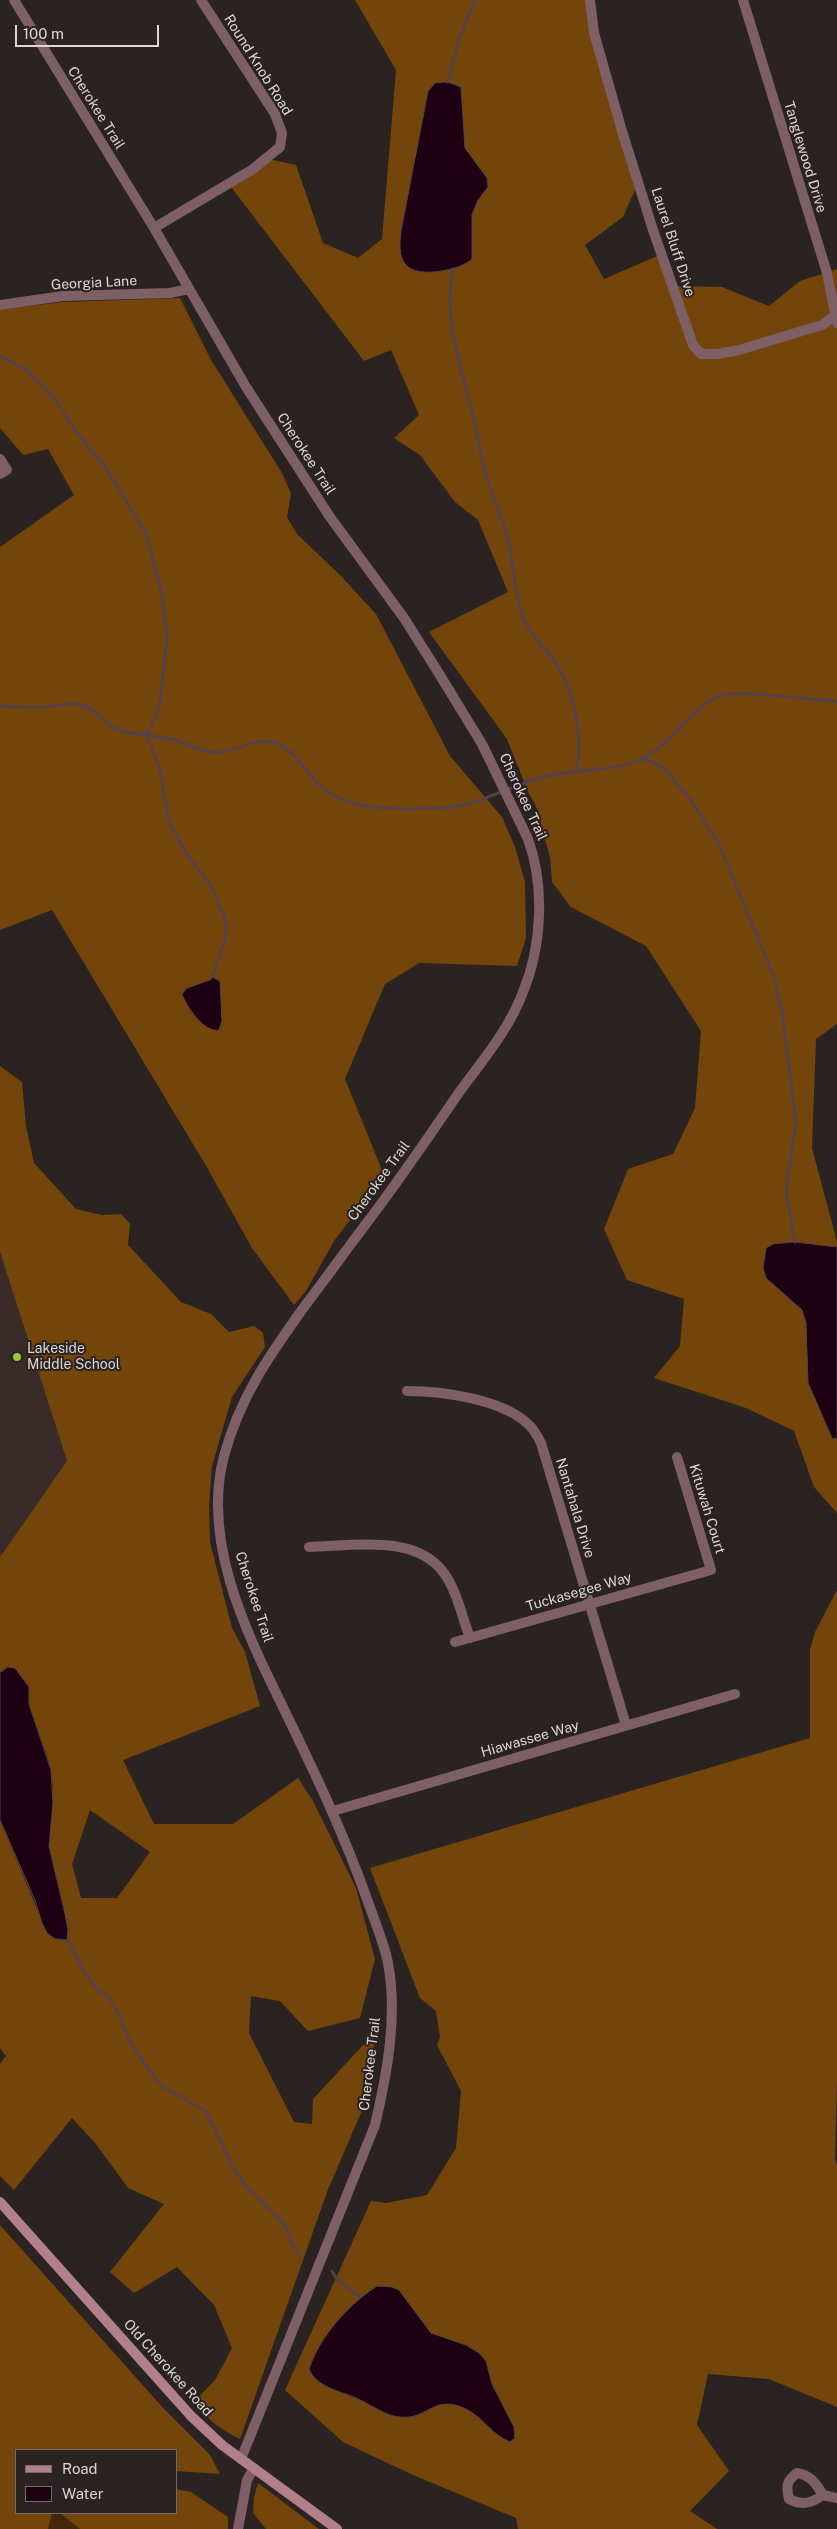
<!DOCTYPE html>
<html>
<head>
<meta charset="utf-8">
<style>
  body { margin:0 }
  #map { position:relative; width:837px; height:2529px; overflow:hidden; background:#2b2322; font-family:"Public Sans",sans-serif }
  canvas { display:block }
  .legend { position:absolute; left:15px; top:2449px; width:162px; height:65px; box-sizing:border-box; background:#2b2322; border:1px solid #726b6a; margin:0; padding:6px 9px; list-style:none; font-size:15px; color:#dcd7d6 }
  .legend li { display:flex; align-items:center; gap:10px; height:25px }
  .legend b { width:25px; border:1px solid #726b6a }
  .scale { position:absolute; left:15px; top:25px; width:144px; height:22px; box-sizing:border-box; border:2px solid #dcd7d6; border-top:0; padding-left:6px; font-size:15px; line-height:18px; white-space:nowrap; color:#dcd7d6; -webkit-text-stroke:4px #2b2322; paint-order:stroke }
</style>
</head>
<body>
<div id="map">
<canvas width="837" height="2529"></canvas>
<ul class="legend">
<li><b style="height:6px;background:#b1808b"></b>Road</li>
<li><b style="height:14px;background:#1d0012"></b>Water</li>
</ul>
<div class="scale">100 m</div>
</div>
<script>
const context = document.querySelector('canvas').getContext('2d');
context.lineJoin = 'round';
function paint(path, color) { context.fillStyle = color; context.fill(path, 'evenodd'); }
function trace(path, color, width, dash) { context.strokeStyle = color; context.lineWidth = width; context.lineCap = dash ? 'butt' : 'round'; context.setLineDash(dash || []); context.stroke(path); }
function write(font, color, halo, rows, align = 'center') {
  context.font = font + ' "Public Sans",sans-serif'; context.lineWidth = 4; context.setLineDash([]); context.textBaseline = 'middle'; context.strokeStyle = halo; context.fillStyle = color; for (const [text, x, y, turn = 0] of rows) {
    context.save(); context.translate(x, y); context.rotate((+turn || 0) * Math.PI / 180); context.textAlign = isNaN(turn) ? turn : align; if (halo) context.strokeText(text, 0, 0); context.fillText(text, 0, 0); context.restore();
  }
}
const built = new Path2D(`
  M0,1252l67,209 -67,96z`);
const green = new Path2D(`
  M52,2513h8l20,16h-32z`);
const forest = new Path2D(`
  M355,0h235l49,181 -16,36 -38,28 19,34 58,-25 11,32 49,1 47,19 31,-25 37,-12v755l-21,15 -4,109 25,94v271l-23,-26 -20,-56 -48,-23 -92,-30 26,-32 4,-47 -57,-19 -23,-51 24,-60 45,-15 22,-46 6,-77 -55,-85 -75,-39 -19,-25 -2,-25 -14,-51 -8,-14 -21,-53 -78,-107 79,-40 -30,-72 -23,-18 -35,-47 -26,-17 25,-23 -28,-65 -27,11 -136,-178 40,-24 28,6 27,78 35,15 24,-19 14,-169z
  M180,298l31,62 71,113 9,20 -4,24 10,17 43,41 36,39 74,142 52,61 13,30 10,35 1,56 -9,28 -98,-3 -34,21 -40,95 39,96 -50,66 -28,50 -12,14 -42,-57 -47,-84 -153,-254 -52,20v-383l74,-52 -26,-46 -25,6 -23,-27v-118l62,-8z
  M0,1066l22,16 4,44 8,37 42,46 26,6 19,-1 9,10 -2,21 53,57 30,12 18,18 25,-6 9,7 2,14 -33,50 -20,69 -3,38 1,38 22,86 13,24 15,54 -137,54 31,64h79l65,-46 15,23 43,87 19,71 -15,59 -52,13 -28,-30 -29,-5 -2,37 45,89 18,2 1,-25 64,-69 -14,78 -36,84 -87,247c-18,-8 -35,-21 -45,-38l20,-21 17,-32 -18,-43 -37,-38 -43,26 -24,-21 54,-68 -36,-16 -32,-44 -24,-26 -58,72 -14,-14v-112l6,-8 -6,-8v-228l47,113 11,-41 -9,-46 4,-61 -5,-26 -19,-55v-18l-28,-15 -1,2v-116l67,-96 -67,-209zM90,1810l60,42 -33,46h-36l-9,-34z
  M837,1590v490l-2,80 2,4v243l-68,-28 -61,-5 -11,51 32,46 -39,40 27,18h-199l-2,-11 -103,-43 -70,-33 -58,-52 86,-189 15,2 41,-8 29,-47 5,-57 -24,-46 3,-8 -4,-26 -16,-13 -50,-130 440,-130v-88l5,-18z
  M0,2225l164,184 46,46 10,19 -44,-3v-21h-160v63h36l-4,16h-48z
  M258,2483l61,46h-53l-13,-16 1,-16z
  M176,2489l15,3 37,25v12h-148l-20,-16h116z`);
const water = new Path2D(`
  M448,82l13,5 4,61 22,30 1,9 -10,13 -6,15v44c-11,11 -54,20 -66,6 -8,-9 -6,-24 -5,-34l27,-140 7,-8z
  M212,977l8,4 2,40 -3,9c-15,3 -33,-24 -37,-36l5,-6 23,-8z
  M795,1242l42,5v192l-5,-1 -24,-55 -2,-60 -4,-13 -36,-32 -3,-10 3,-20 7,-4z
  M8,1667l7,1 14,19v17l22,66 2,33 -4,43 16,68 3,15 -1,11 -12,-1 -8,-6 -5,-10 -7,-23 -35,-80v-147z
  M377,2286l15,1 7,3 32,43 35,12 13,8 7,8 6,23 22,43 1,11 -5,4c-18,-7 -28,-26 -46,-34 -28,-12 -35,7 -55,9 -22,2 -34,-11 -53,-19 -16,-7 -40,-11 -47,-29 11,-33 39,-64 68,-83z`);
const stream = new Path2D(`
  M448,82l10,-40 17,-42
  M453,269c-10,48 8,100 20,146 4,19 7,37 12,56 5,21 15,40 21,61 8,27 7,55 16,82 8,24 26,34 38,56 14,25 25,75 15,102
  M0,356l28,15 28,29 18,29 31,38 41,66 16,61 5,44 -7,66 -13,32 13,33 8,50 18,34 25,33 15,35v16l-14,40
  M0,706c15,1 30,2 45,1 11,-1 22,-4 32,-3 18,1 25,20 42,26 17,6 36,5 53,9 14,3 25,11 39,13 24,4 42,-17 65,-9 18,6 29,28 42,41 30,29 84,25 122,24 39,-1 71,-24 108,-32 32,-8 73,-3 102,-22 25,-16 41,-46 69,-58 18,-8 92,5 118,5
  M642,759l17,6 7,6 24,28 28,43 56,135 8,34 14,110 -10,71 9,50
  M67,1940l18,33 11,15 12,9 8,12 15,35 21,30 11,13 41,23 6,9 23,49 15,20 37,37 7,19 7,9
  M332,2271l4,7 24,19`);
const street = new Path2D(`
  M14,0l140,228 92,159 84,130 74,101 34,54 44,72 46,95c17,47 14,107 -5,153 -14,38 -42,70 -65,102 -28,41 -56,82 -86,122 -23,30 -45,61 -68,91 -35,49 -64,90 -80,149 -22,83 20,172 56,245 32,66 64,132 88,201 7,20 16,41 20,61 10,53 -1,111 -13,162l-134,334
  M590,0l4,33 28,98 31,99 40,115 8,9h17l21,-4 83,-25 12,-9
  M743,0l84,273 10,50
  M154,228l99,-59 27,-22 2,-14 -7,-19 -74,-114
  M0,305l63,-9 107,-3 19,-4
  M0,459l7,11 -7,4
  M407,1391c34,0 95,8 121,33 6,5 10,13 13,19l85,282
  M309,1547c42,-1 106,-14 135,26 13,18 18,44 26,65
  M455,1642l256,-72 -34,-113
  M333,1811l402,-117
  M823,2495c-11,8 -21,11 -34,4 -3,-12 -3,-18 8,-26 13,2 19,10 26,22l14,3
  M238,2529l9,-49 7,-12`);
const secondary = new Path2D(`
  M0,2202l191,214 31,29 115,84`);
const markers = [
  [17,1357,5,"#9bcb33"]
];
const streetNames = [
  ["Round Knob Road",258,65,58],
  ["Cherokee Trail",96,108,58],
  ["Tanglewood Drive",805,157,73],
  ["Laurel Bluff Drive",673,242,72],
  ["Georgia Lane",94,283,-3],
  ["Cherokee Trail",306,454,57],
  ["Cherokee Trail",523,797,65],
  ["Cherokee Trail",379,1181,-54],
  ["Nantahala Drive",575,1508,73],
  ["Kituwah Court",707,1509,73],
  ["Tuckasegee Way",579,1592,-16],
  ["Cherokee Trail",254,1597,72],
  ["Hiawassee Way",530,1739,-16],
  ["Cherokee Trail",370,2064,-83],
  ["Old Cherokee Road",168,2368,48]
];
const poiNames = [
  ["Lakeside",27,1349],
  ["Middle School",27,1365]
];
paint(built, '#392b2a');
paint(green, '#43280b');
paint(forest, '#74450a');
paint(water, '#1d0012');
trace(water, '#56404d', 1);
trace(stream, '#56404d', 3);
trace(street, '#7e5f66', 10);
trace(secondary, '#b1808b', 10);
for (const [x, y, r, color] of markers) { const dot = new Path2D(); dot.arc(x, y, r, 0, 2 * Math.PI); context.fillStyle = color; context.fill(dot); trace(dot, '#2b2322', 2); }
write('14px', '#dcd7d6', '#2b2322', streetNames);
write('14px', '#dcd7d6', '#2b2322', poiNames, 'left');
</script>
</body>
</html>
